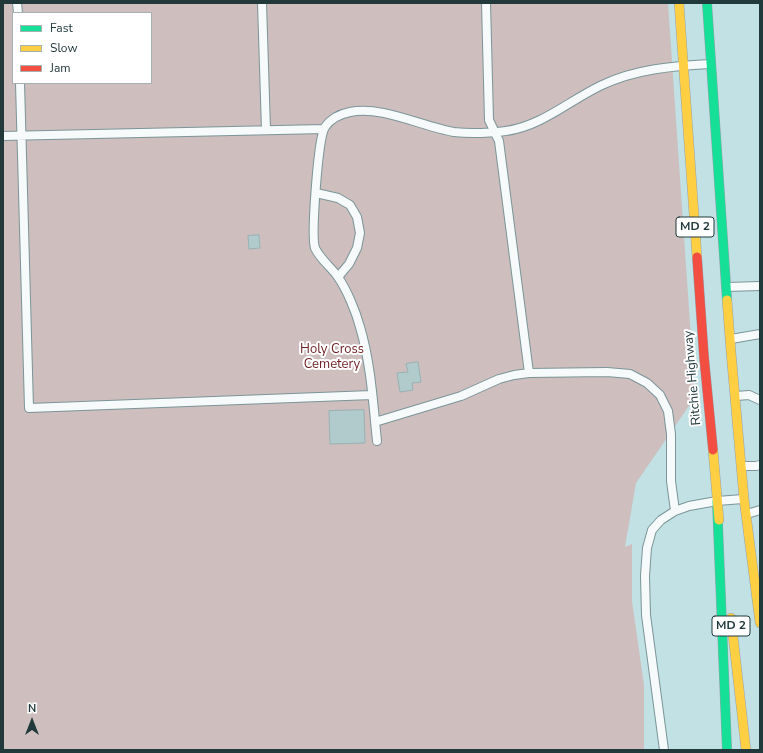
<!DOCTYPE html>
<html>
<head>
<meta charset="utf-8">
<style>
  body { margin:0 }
  #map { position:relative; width:763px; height:753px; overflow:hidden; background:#c1e1e4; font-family:"Nunito Sans",sans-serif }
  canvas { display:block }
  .frame { position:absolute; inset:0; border:4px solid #21393b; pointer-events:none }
  .legend { position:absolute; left:12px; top:12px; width:140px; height:72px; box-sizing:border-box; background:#fff; border:1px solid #a6b0b1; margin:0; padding:5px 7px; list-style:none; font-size:12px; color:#21393b }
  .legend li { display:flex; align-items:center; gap:8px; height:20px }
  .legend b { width:20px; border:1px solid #a6b0b1 }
  .north { position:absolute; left:12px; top:701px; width:40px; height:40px; -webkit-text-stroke:3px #fff; paint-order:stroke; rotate:0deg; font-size:11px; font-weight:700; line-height:16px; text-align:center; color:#21393b }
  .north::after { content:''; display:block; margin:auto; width:14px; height:18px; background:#21393b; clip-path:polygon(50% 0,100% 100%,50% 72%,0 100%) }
</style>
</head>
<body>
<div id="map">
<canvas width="763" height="753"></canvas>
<div class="frame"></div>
<ul class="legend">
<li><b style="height:5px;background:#16e098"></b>Fast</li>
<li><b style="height:5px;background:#ffcf43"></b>Slow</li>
<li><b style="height:5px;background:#f24e42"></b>Jam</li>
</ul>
<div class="north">N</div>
</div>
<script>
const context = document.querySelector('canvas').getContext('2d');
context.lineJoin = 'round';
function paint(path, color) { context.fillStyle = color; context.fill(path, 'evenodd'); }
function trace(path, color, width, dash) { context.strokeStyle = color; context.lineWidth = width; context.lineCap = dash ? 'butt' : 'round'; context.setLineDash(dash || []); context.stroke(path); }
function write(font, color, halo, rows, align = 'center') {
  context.font = font + ' "Nunito Sans",sans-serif'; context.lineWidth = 4; context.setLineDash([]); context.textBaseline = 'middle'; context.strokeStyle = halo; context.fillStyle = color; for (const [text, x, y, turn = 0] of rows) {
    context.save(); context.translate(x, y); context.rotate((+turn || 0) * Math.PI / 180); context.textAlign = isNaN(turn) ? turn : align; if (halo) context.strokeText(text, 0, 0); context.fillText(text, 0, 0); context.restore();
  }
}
const green = new Path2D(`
  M3,3h665l27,394 -59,86 -11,64 7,-3v57l12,84v65h-641zM13,13h138v70h-138z`);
const building = new Path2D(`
  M259,235l1,13 -11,1 -1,-13z
  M418,362l3,20 -9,1 1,7 -13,2 -3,-19 11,-1 -2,-8z
  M364,410l1,33 -35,1 -1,-33z`);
const lane = new Path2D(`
  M17,3l1,10
  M262,3l4,127
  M486,3l3,117 10,21 30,232
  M20,83l9,325 343,-13
  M3,136l321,-7
  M316,193l22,5 12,7 7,12 3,16 -3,15 -8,16 -11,13
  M727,287l33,-1
  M731,339l29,-5
  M736,396l13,-1 11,5
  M375,422l86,-26 38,-17 15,-4 15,-2 78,-1 23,2 17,9 13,12 8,16 3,23v47l4,30
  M377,441c-4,-38 -6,-77 -17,-114 -4,-15 -13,-37 -22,-50 -7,-10 -18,-18 -23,-29 -4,-13 3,-110 10,-121 6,-9 15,-13 25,-15 31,-7 73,15 104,20 17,2 35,1 52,-1 36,-5 64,-31 96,-46 34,-16 71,-19 108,-21
  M742,466h14l4,-1
  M747,514l13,-4
  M664,750l-18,-135 -1,-39 2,-28 5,-18 9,-10 14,-9 14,-5 28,-5 26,-2`);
const fast = new Path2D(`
  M707,3l20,297
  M717,501l10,249
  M757,599l3,11`);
const slow = new Path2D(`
  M679,3l18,254
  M727,300l4,52 13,147 16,124
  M713,450l6,70
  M731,618l15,132`);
const jam = new Path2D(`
  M697,257l7,100 9,93`);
const shields = [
  [695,227,38],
  [731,626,38]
];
const shieldNames = [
  ["MD 2",695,227],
  ["MD 2",731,626]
];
const parkNames = [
  ["Holy Cross",332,350],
  ["Cemetery",332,365]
];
const streetNames = [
  ["Ritchie Highway",693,378,-95]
];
paint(green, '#cebebe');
paint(building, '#b1cacc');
trace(building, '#98b2b4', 1);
trace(lane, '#7b9598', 10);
trace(fast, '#98a0aa', 10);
trace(slow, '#98a0aa', 10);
trace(jam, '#98a0aa', 10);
trace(lane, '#f6fafb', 8);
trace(fast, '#16e098', 9);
trace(slow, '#ffcf43', 9);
trace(jam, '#f24e42', 9);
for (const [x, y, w] of shields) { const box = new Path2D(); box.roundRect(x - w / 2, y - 10, w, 20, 3); context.fillStyle = '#fff'; context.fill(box); trace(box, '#21393b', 1); }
write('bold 12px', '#21393b', null, shieldNames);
write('13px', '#6d1f22', '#fff', parkNames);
write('13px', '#21393b', '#fff', streetNames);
</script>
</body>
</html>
